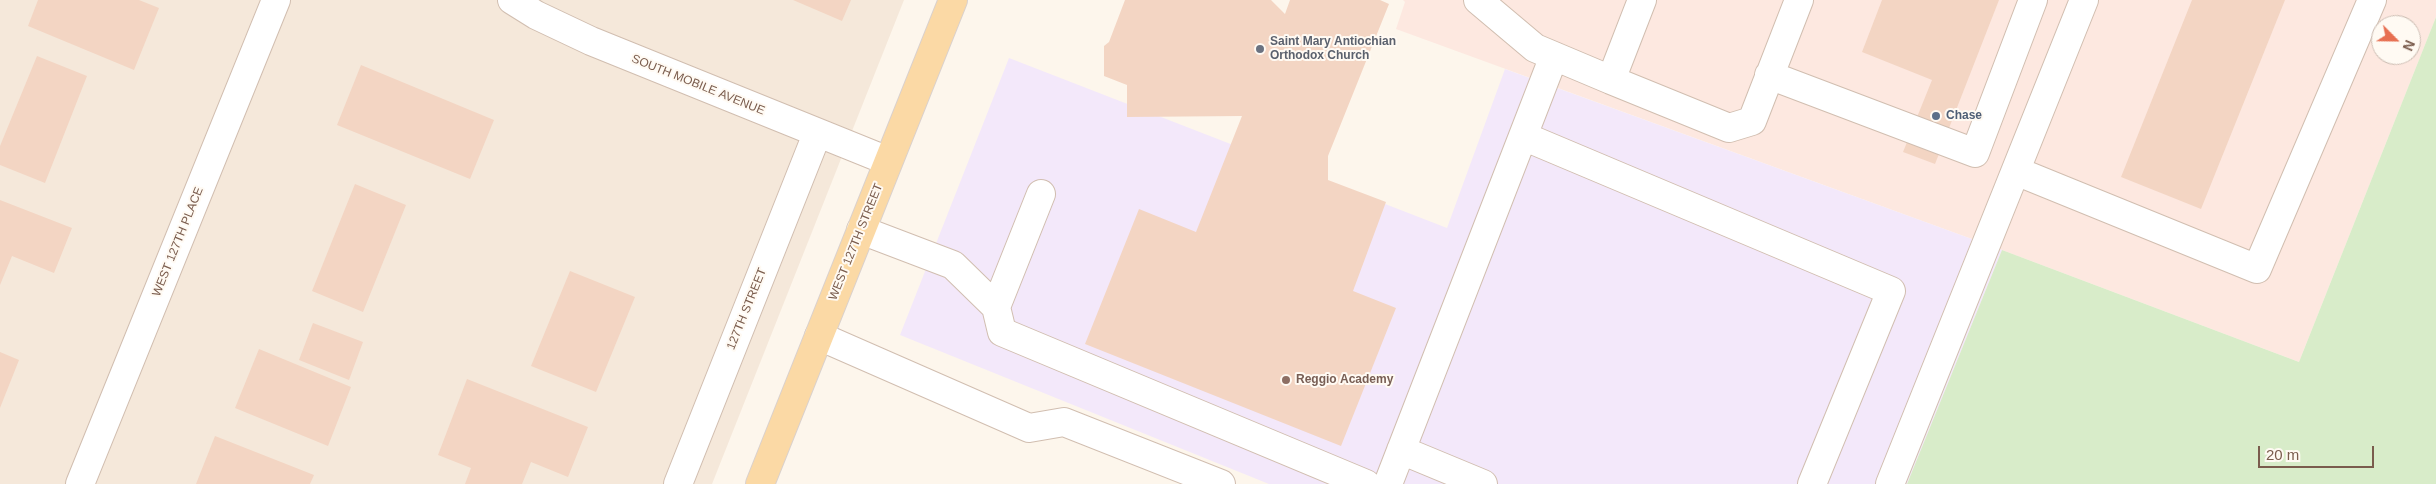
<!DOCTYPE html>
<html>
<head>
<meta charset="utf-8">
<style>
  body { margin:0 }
  #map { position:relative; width:2436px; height:484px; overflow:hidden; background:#fdf6ec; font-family:Helvetica,sans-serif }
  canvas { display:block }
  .north { position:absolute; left:2371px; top:15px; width:50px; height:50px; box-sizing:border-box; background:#fffaf3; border:1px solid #cabbb1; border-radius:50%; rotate:113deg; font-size:14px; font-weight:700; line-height:20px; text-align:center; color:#7a5c4d }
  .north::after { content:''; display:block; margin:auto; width:18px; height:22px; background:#e76f51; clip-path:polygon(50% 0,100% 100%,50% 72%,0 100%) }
  .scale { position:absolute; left:2258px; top:446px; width:116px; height:22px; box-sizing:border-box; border:2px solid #7a5c4d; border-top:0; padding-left:6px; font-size:15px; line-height:18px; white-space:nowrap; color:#7a5c4d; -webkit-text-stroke:4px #fffaf3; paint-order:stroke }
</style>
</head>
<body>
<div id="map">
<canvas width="2436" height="484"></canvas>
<div class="north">N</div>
<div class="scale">20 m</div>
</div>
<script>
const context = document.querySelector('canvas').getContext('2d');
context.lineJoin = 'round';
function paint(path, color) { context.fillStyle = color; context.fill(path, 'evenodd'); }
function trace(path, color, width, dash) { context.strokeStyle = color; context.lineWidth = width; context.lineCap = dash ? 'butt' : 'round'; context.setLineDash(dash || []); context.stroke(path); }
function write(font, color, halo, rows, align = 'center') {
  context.font = font + ' Helvetica,sans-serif'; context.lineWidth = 4; context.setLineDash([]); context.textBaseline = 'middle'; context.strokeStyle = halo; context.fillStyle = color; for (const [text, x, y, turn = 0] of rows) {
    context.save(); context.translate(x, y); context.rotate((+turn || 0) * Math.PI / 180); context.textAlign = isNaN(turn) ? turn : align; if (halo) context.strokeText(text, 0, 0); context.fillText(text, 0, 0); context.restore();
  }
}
const residential = new Path2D(`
  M0,0h904l-192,484h-712z`);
const commercial = new Path2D(`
  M1403,0h1033v17l-137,345 -297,-112 -606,-221 9,-27zM2381,25h30v30h-30z`);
const education = new Path2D(`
  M1009,58l438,170 58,-159 497,181 -95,234h-638l-369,-149z`);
const green = new Path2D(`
  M2436,17v467h-529l95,-234 297,112z`);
const building = new Path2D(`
  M38,0h101l20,8 -25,62 -106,-44z
  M793,0h58l-9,21z
  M1125,0h146l14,14 5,-14h90l9,4 -61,152v24l58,22 -33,89 43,17 -55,138 -256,-102 54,-135 57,23 46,-116 -115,1v-32l-23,-9v-30l5,-4z
  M1882,0h117l-64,164 -32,-12 29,-72 -70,-28z
  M2192,0h93l-84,209 -80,-32z
  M37,56l50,20 -42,107 -45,-18v-19z
  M361,65l133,55 -24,59 -133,-54z
  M355,184l51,21 -43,107 -51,-21z
  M0,200l72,28 -18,45 -42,-17 -12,29z
  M570,271l65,26 -39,95 -65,-26z
  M313,323l50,19 -14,38 -50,-20z
  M259,349l92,38 -23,59 -93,-38z
  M0,352l19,8 -19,48z
  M467,379l121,48 -20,50 -37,-15 -9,22h-57l6,-16 -33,-13z
  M215,436l99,39 -4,9h-114z`);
const minor = new Path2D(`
  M512,0l24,15 55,26 297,120
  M1478,0l57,48 76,32
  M1642,0l-31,80 118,48 23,-7 47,-121
  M1769,75l206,78 58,-153
  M1523,136l368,155 -79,193
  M2016,171l241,98 115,-269
  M1041,194l-45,113 6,25 364,152
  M861,230l92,35 43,42
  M819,336l210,92 35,-6 157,62
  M1401,450l82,34
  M80,484l196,-484
  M678,484l139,-350
  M1388,484l166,-428
  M1890,484l194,-484`);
const major = new Path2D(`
  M760,484l193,-484`);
const markers = [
  [1260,49,5,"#6b7280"],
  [1936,116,5,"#5c6f8a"],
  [1286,380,5,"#8d6e63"]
];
const worshipNames = [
  ["Saint Mary Antiochian",1270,42],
  ["Orthodox Church",1270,56]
];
const streetNames = [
  ["SOUTH MOBILE AVENUE",698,85,22],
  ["WEST 127TH PLACE",178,242,-68],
  ["WEST 127TH STREET",856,242,-68],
  ["127TH STREET",747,309,-68]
];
const serviceNames = [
  ["Chase",1946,116]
];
const educationNames = [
  ["Reggio Academy",1296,380]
];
paint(residential, '#f5e8da');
paint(commercial, '#fde8e0');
paint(education, '#f3e8fa');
paint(green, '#d8ecc9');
paint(building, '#f3d5c3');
trace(minor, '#d1beb0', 30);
trace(major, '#dad1cd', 30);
trace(minor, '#fff', 28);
trace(major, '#fbd9a5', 28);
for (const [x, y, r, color] of markers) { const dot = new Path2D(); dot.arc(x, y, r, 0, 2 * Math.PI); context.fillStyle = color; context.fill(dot); trace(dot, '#fffaf3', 2); }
write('bold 12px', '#5b616d', '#fffaf3', worshipNames, 'left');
write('12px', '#7a5c4d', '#fffaf3', streetNames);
write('bold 12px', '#4e5e75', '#fffaf3', serviceNames, 'left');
write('bold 12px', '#785e54', '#fffaf3', educationNames, 'left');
</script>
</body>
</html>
